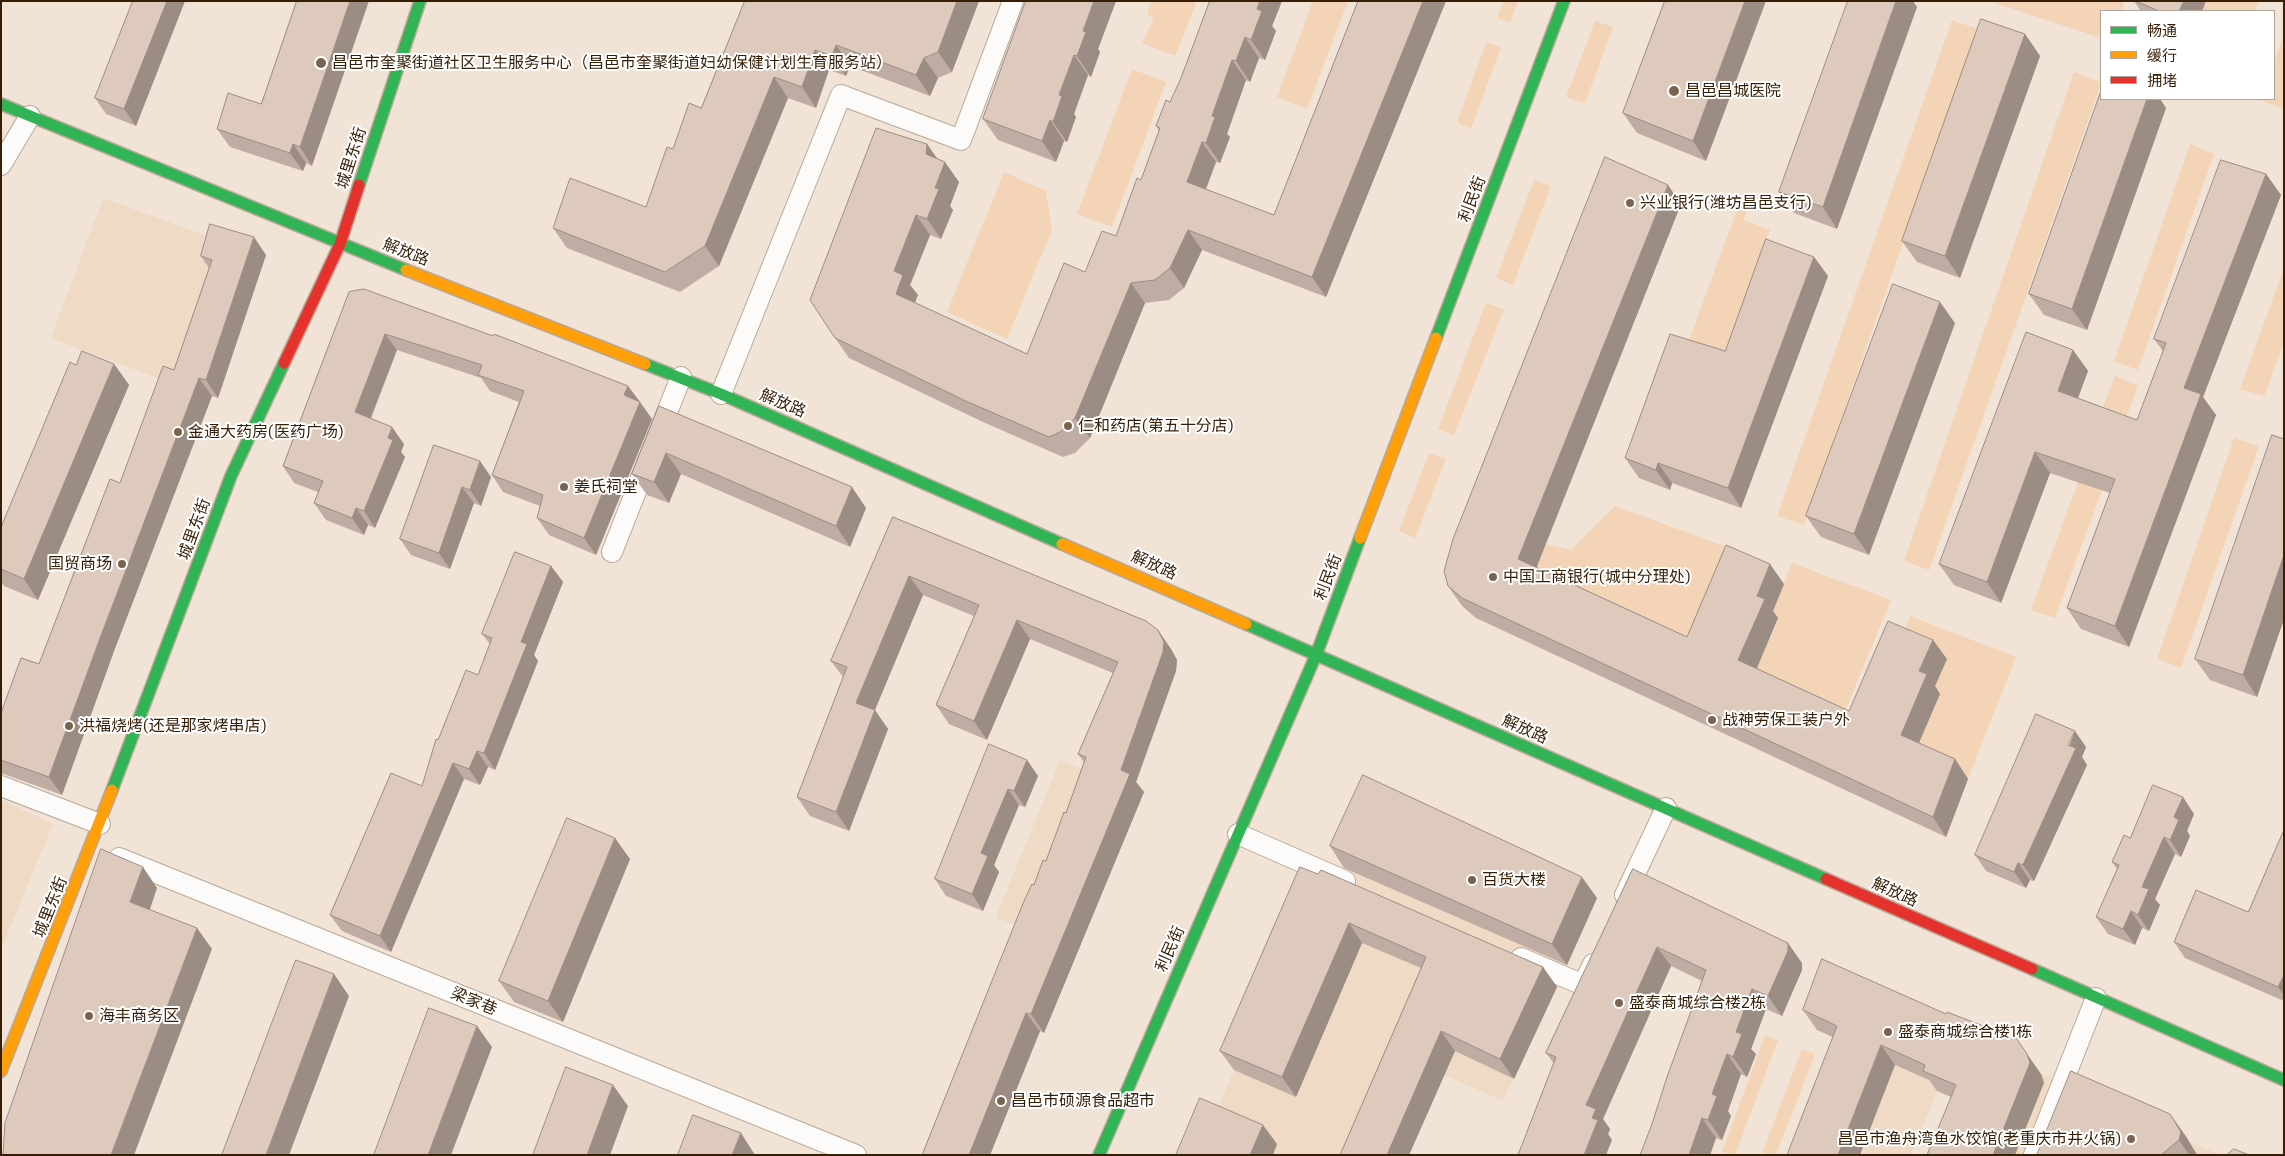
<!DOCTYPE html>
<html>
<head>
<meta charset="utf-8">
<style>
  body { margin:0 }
  #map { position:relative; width:2285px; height:1156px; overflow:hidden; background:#f1e3d6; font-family:"Exo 2","Noto Sans SC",sans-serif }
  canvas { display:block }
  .frame { position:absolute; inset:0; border:2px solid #371f07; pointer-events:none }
  .legend { position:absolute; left:2100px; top:10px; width:175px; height:90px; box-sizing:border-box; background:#fff; border:1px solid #afa59c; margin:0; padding:6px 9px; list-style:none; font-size:15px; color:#371f07 }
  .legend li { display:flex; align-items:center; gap:10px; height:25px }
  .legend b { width:25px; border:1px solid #afa59c }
</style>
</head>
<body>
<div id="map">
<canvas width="2285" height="1156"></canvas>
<div class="frame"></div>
<ul class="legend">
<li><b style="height:6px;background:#30b455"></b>畅通</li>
<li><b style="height:6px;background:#ff9f0a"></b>缓行</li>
<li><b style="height:6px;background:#e5322d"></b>拥堵</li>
</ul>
</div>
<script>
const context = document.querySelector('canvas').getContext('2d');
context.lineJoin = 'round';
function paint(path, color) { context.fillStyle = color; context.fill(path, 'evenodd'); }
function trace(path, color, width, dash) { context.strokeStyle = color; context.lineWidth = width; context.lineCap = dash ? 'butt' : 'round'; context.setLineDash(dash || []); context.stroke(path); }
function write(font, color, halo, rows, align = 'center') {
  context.font = font + ' "Exo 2","Noto Sans SC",sans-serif'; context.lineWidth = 4; context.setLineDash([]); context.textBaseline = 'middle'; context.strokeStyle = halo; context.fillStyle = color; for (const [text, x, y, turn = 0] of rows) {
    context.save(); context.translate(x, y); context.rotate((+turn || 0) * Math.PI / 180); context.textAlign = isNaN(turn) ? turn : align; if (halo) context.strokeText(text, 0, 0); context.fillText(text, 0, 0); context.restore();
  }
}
const built = new Path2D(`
  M103,198l120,44 1,36 -56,104 -117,-44z
  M1060,760l84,32 -61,146 -50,-5 -37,-16z
  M1,800l52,24 -52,125z
  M1347,863l250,35 -94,203 -59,-26 -35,80h-211l36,-85 100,-175z
  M1835,982l196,77 10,15 144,61 4,7 32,13h-256l18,-45 -46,-19 -26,64h-51l35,-90 -78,-35z`);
const green = new Path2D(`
  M1151,1h46l-22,55 -33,-13 12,-25 -7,-3z
  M1313,1h35l-41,108 -30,-12z
  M1504,1h14l-8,22 -13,-5z
  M1989,1h136l-4,10h-20v27z
  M2206,1h52l-3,10h-53z
  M1952,20l26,9 -174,496 -27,-9z
  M1595,21l18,6 -28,76 -19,-6z
  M2284,34v75l-24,-9 14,-1v-37z
  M1486,43l15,4 -30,82 -14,-7z
  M1132,69l34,13 -54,145 -35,-13z
  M2074,72l27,10v2l-172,486 -25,-9z
  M2190,144l24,10 -76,216 -24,-9z
  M1004,172l42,19 6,39 -45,109 -60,-27z
  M1534,180l17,6 -38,99 -17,-7z
  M1751,196l-7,24 26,10 -49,136 -37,-12 51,-139z
  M2284,268v75l-20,53 -24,-7z
  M1486,303l18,6 -50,126 -16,-6z
  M2115,376l23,9 -16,44 -24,-8z
  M2234,438l25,8 -78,222 -24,-9z
  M1429,453l17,6 -31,79 -16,-7z
  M2078,482l24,8 -47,128 -24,-8z
  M1615,506l117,43 -40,103 -160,-73 13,-35 26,6z
  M1792,563l99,37 -50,121 -95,-51 25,-33 7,-18 -7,-4z
  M1910,616l106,41 -48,122 -60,-28 17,-42 8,3 7,-18 -38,-54z
  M1765,1035l13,5 -43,115 -13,-3z
  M1802,1049l13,5 -39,101 -14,-2z`);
const street = new Path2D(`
  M1,165l29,-49
  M721,394l120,-299 120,45 52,-139
  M612,552l69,-175
  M1,786l99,38
  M1238,834l107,47
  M119,858l737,297
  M1625,895l41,-87
  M1521,958l62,27 10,-21
  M2034,1155l62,-157`);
const fast = new Path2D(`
  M1,104l405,166
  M359,185l61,-184
  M1436,338l128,-337
  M645,364l76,30 341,150
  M1246,624l580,255
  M112,790l119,-314 53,-113
  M2032,969l252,111
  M1099,1155l217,-500 44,-117`);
const slow = new Path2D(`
  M406,270l239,94
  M1360,538l76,-200
  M1062,544l184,80
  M1,1071l111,-281`);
const jam = new Path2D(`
  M284,363l56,-119 19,-59
  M1826,879l206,90`);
const wall = new Path2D(`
  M133,1h52l-49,125 -30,-12 -11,-16z
  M297,1l15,165 -6,-3 -3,8 -73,-24 -13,-18 44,-25z
  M745,1h234l-27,71 -14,6 -8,18 -80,-30 -4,10 -17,-6 -13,38 -28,-10 -69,168 -39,26 -113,-44 -14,-20 93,-21 55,-99z
  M1026,1h90l-18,48 2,3 -9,25 -3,-2 -14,39 2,3 -9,25 -3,-1 -8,21 -58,-22 -15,-21z
  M1210,1h72l-10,25 4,5 -11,29 -6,-2 -9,24 -4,-2 -19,54 3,3 -10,26 -4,-1 -10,27 68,26 84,-214h88l-120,296 -124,-47 -18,38 -15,12 -24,3 -55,135 -15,15 -12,4 -80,-35 -134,-64 -14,-20 92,-194 10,15 22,23 -9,24 3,4 -12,29 -11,-4 -20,50 8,10 -4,8 113,51 58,-82 31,-36 25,-56 18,-49 -3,-5 14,-24 11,-24z
  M1665,1l41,160 -69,-28 -14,-20z
  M2134,1h72l-4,10h-61z
  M1917,7l-80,222 -43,-16 -15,-21z
  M2025,34l15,22 -80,222 -43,-16 -15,-21z
  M2101,99h59l6,9 -79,222 -43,-15 -15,-21z
  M2266,174l15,21 -78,202 13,18 -87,232 -48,-18 -14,-21 43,-115 -60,-20 -49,130 -47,-18 -15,-21 134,-214 15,21 -10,27 59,22 26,-69 -9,-12z
  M1681,204l-145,363 151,70 97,-53 -11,27 5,7 -22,50 93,43 98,-52 -12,27 5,8 -21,49 36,16 13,20 -22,58 -470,-219 -14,-12 -14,-20z
  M266,255l-48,143 -6,-2 -98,255 -52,144 -61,-22v-60l38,-49 135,-294 35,-102 -8,-12z
  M1814,257l14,19 -87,232 -69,-25 -2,7 -31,-12 -14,-20 100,-107z
  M349,292l279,94 24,33 -56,136 -47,-20 -12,-17 3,-12 -37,-14 -11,-17 27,-73 -29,-11 -9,-13 -84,-28 -26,69 33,25 -3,8 4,5 -30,71 -7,-3 -4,10 -38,-15 -12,-17 4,-11 -24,-9 -11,-17z
  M1955,323l-86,232 -48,-18 -15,-21z
  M114,364l15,21 -91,215 -34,-14 -3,-5v-54l75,-162z
  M659,406l207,102 -16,39 -169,-73 -12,29 -22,-8 -15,-21z
  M2284,439v180l-27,78 -47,-17 -15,-21z
  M434,445l57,32 -10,29 -7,-3 -24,66 -39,-14 -11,-16z
  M893,517l278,132 6,11 -1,11 -40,111 8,10 -100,241 -4,-2 -50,124h-68l112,-270 12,-24 20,-48 18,-51 -6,-8 35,-81 -83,-34 -43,101 -38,-16 -13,-19 38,-89 -51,-21 -49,115 14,19 -39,102 -39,-15 -13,-19 46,-120 -12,-16z
  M551,566l12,16 -29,73 4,6 -43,109 -7,-3 -8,18 -16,-6 -73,173 -49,-21 -12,-16 92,-129 56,-111 12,-31 -8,-10z
  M2086,747l-4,10 5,8 -53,116 -4,-1 -4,8 -40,-17 -11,-16z
  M1027,760l11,16 -13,31 -6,-2 -25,60 5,7 -16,39 -37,-15 -11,-17z
  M2194,814l-7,17 3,5 -9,21 -6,-3 -20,45 5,6 -11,26 -7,-3 -7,17 -27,-11 -12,-17 21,-48 -5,-7 18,-24z
  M2284,830v171l-99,-43 -11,-16 74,-30z
  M1330,846l267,52 -30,67 -223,-97z
  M630,859l-67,163 -49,-20 -15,-21z
  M1300,867l243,100 14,20 -43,92 -59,-28 -46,104h-69l81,-187 -59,-25 -66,154 -62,-27 -14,-19z
  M1633,869l169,94v7l-20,46 -16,-7 -15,40 5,5 -9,23 -6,-3 -13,37 3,5 -9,24 -6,-2 -6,17h-70l12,-31 50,-143 -31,-15 -68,153 7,10 -2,5 4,6 -66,-87z
  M1803,1010l238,64 3,9 -93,14 -14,-6 -8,-11 -112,-50z
  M2185,1135l11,18 -1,2h-158z`);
const shadedWall = new Path2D(`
  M167,1h18l-49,125 -12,-17z
  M350,1h19l-57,165 -12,-19z
  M957,1h22l-27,71 -14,-20z
  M1094,1h22l-18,48 2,3 -9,25 -14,-21 6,-25z
  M1260,1h22l-10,25 4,5 -11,29 -14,-20 6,-31z
  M1423,1h23l-120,296 -14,-20z
  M1745,1h21l-60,160 -13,-20z
  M1896,1h17l4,6 -80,222 -14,-22z
  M2184,1h22l-4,10h-23z
  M2025,34l15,22 -80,222 -15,-22z
  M1245,37l14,21 -9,24 -14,-21z
  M836,45l14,21 -4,10 -14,-20z
  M815,50l14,20 -13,38 -14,-21z
  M1074,55l14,20 -14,39 2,3 -9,25 -14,-20 6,-27z
  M924,58l14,20 -8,18 -14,-21z
  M1232,60l14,20 -19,54 3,3 -10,26 -14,-20 6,-27z
  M774,77l14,21 -69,168 -14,-20z
  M2147,99h13l6,9 -79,222 -15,-21z
  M1050,120l14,21 -8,21 -14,-21z
  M1202,142l14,20 -15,40 -14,-20z
  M293,144l13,19 -3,8 -13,-18z
  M927,144l14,20 4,-2 14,20 -9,24 3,4 -12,29 -14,-20 8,-31 -9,-34z
  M2266,174l15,21 -78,202 13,18 -87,232 -14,-21 69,-238z
  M1668,185l13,19 -149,375 -14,-20z
  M916,215l14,20 -20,50 8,10 -8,20 -14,-21 -2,-23z
  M1188,230l14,20 -18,38 -14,-20z
  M254,237l12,18 -48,143 -12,-18z
  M1814,257l14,19 -87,232 -13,-20z
  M1131,283l14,20 -55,135 -15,-20z
  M1940,302l15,21 -86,232 -15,-21z
  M385,334l12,16 -31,79 -11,-17z
  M2073,350l15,21 -15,40 -15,-20z
  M114,364l15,21 -91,215 -14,-21z
  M199,378l13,18 -98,255 -52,144 -13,-18 53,-144z
  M628,386l12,16 -16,-7z
  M640,402l12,17 -56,136 -12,-17z
  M392,427l12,17 -3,8 4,5 -30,71 -11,-17z
  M2035,452l15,21 -49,130 -14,-21z
  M666,453l15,21 -12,29 -15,-21z
  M480,461l11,16 -10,29 -11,-16z
  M1658,463l14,20 -2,7 -14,-20z
  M462,487l12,16 -24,66 -11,-16z
  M852,487l14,21 -16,39 -14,-21z
  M356,508l12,17 -4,10 -12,-17z
  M2284,555v64l-27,78 -14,-22z
  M1770,564l14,20 -11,27 5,7 -26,62 -14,-20 19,-64z
  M551,566l12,16 -29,73 4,6 -43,109 -11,-17 37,-111z
  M909,576l14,19 -53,127 -14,-19z
  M1017,620l13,19 -43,101 -13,-19z
  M1158,630l13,19 6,11 -1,11 -40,111 8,10 -100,241 -13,-19z
  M1933,640l14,19 -12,27 5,8 -26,60 -13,-19 18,-64z
  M875,710l13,19 -39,102 -13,-19z
  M2075,731l11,16 -4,10 5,8 -53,116 -11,-16z
  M477,751l11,16 -8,18 -11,-16z
  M1955,759l13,20 -22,58 -13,-20z
  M1027,760l11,16 -13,31 -11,-16z
  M453,763l11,16 -73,173 -11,-16z
  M1008,789l11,16 -25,60 5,7 -16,39 -11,-17 9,-41z
  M2183,797l11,17 -7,17 3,5 -9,21 -11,-17 4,-23z
  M2164,837l11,17 -20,45 5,6 -11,26 -11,-16 4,-28z
  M615,838l15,21 -67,163 -15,-21z
  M2018,863l12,17 -4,8 -12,-16z
  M143,867l14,21 -12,36 -15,-22z
  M1582,877l15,21 -30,67 -15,-21z
  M2131,911l11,17 -7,17 -12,-16z
  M1349,923l13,20 -66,154 -14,-20z
  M197,928l15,21 -78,206h-23z
  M1788,943l14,20v7l-20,46 -14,-20z
  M1657,947l14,19 -68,153 7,10 -2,5 4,6 -6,15h-22l8,-37 -6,-13z
  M1543,967l14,20 -43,92 -14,-20z
  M334,974l15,22 -60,159h-23z
  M2284,975v20l-6,-8z
  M1752,989l14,20 -15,40 5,5 -9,23 -14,-20 3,-25z
  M1026,1013l14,18 -50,124h-21z
  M477,1026l15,21 -41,108h-23z
  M1441,1031l14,20 -46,104h-22z
  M1881,1045l14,20 -35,90h-22z
  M1727,1054l14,20 -13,37 3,5 -9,24 -14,-20 4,-26z
  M2027,1054l14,20 3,9 -29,72h-22z
  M613,1085l15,21 -18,49h-23z
  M2170,1114l15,21 11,18 -1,2h-6l-10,-15z
  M1702,1118l14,20 -6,17h-21z
  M1263,1125l14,19 -4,11h-23z
  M741,1133l14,22h-23z`);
const building = new Path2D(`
  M133,1h34l-43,108 -29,-11z
  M297,1h53l-50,146 -7,-3 -3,9 -73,-24 11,-36 33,11z
  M745,1h212l-19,51 -14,6 -8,17 -80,-30 -4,11 -17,-6 -13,37 -28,-10 -69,169 -40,26 -112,-44 17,-50 76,29 21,-60 6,2 16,-46 12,5z
  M1026,1h68l-11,30 3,1 -9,24 -3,-1 -15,40 3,1 -9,26 -3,-2 -8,21 -59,-22z
  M1210,1h50l-3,8 5,2 -11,29 -6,-3 -9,24 -4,-1 -20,56 3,1 -9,26 -4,-1 -15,40 87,33 84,-214h65l-111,276 -124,-47 -18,38 -15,12 -24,3 -56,135 -15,14 -11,5 -81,-35 -133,-64 -25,-38 66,-172 51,16 -1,10 19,8 -10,26 4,1 -12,30 -11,-4 -22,56 9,4 -7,19 131,60 37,-91 21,9 17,-41 14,5 21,-58 4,2 19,-52 -4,-2 10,-26 4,2 11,-24z
  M1665,1h80l-52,140 -70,-28z
  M1848,1h48l-73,206 -44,-15z
  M2136,1h48l-5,10h-20z
  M1981,19l44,15 -80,222 -43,-15z
  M2101,91v8h46l-75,210 -43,-15z
  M1605,157l63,28 -150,374 169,78 39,-92 44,19 -13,32 8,3 -27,61 111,51 39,-90 45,19 -14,31 8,3 -26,61 54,24 -22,58 -471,-219 -14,-12 -4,-15 9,-32z
  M2221,160l45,14 -82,214 17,6 -86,232 -48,-18 48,-129 -80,-27 -48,130 -48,-18 87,-232 47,18 -15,41 79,29 29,-77 -12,-4z
  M210,224l44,13 -48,143 -7,-2 -97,255 -53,144 -48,-17v-47l20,-55 18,6 71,-185 10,4 43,-117 11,4 38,-110 -11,-4z
  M1766,239l48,18 -86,231 -70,-25 -2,7 -31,-12 45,-124 55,17z
  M1893,284l47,18 -86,232 -48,-18z
  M364,289l129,47 1,-2 134,52 -4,9 16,7 -56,136 -47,-20 6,-23 -51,-20 32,-84 -46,-16 4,-10 -97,-31 -30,78 37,15 -4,11 5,2 -29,71 -8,-3 -4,10 -38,-15 9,-22 -40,-15 66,-174z
  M82,351l32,13 -90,215 -23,-10v-42l69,-165 6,3z
  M659,406l193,81 -16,39 -170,-73 -12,29 -22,-8z
  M2272,435l12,4v116l-41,120 -48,-16z
  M434,445l46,16 -10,29 -8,-3 -23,66 -39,-14z
  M893,517l253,104 12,9 6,12 -1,10 -42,118 9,4 -99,240 -5,-1 -57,142h-47l102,-254 8,-17 2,1 9,-25 3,1 18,-49 2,1 20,-56 -8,-3 40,-92 -101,-42 -43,101 -38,-16 43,-100 -70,-29 -53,127 19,7 -39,102 -39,-15 50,-130 -16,-6z
  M515,552l36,14 -30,76 6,2 -43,109 -7,-2 -8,18 -16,-6 -73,173 -50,-21 61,-142 31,13 14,-47 2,1 28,-70 12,5 14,-37 -10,-4z
  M2036,714l39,17 -7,14 8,3 -53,117 -5,-2 -4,9 -39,-17z
  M989,744l38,16 -13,31 -6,-2 -27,64 7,3 -16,38 -37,-15z
  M1363,775l219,102 -30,67 -222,-98z
  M2153,785l30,12 -9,20 5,3 -9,20 -6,-3 -22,50 7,2 -11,26 -7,-4 -8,18 -27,-12 23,-52 -7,-3 12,-27 6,3z
  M567,818l48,20 -67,163 -49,-20z
  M2284,830v145l-6,12 -104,-45 22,-52 52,22z
  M101,849l42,18 -13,35 67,26 -86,227h-108l2,-32z
  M1300,867l18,7 3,-4 222,97 -43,92 -59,-28 -54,124h-47l86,-198 -77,-34 -67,154 -62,-26z
  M1633,869l155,74v8l-20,45 -16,-7 -16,43 6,2 -9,23 -6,-3 -15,40 5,2 -9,24 -6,-2 -13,37h-49l12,-31 15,-47 39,-107 -49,-23 -71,158 10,4 -4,9 6,2 -14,35h-66l38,-98 -10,-4z
  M1822,959l124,55 1,-2 70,27 10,15 3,9 -37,92h-66l29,-70 -33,-14 2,-6 -44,-20 -43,110h-51l50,-129 -34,-16z
  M296,960l38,14 -68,181h-44z
  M429,1008l48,18 -49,129h-54z
  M566,1067l47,18 -26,70h-54z
  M2071,1071l99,43 11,18 -2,8 -18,15h-124z
  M1200,1098l63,27 -13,30h-74z
  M693,1115l48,18 -9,22h-54z
  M2234,1149l15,6h-22z`);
const markers = [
  [321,63,6,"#78644f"],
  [1674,91,6,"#78644f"],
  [1630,203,5,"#78644f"],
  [1068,426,5,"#78644f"],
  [178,432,5,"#78644f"],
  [564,487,5,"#78644f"],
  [122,564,5,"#78644f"],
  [1493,577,5,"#78644f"],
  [1712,720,5,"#78644f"],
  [69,726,5,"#78644f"],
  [1472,880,5,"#78644f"],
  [1619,1003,5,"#78644f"],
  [89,1016,5,"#78644f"],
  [1888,1032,5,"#78644f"],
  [1001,1101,5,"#78644f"],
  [2131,1139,5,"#78644f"]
];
const poiNames = [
  ["昌邑市奎聚街道社区卫生服务中心（昌邑市奎聚街道妇幼保健计划生育服务站）",332,63],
  ["昌邑昌城医院",1685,91],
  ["兴业银行(潍坊昌邑支行)",1640,203],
  ["仁和药店(第五十分店)",1078,426],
  ["金通大药房(医药广场)",188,432],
  ["姜氏祠堂",574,487],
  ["国贸商场",112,564,"right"],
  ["中国工商银行(城中分理处)",1503,577],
  ["战神劳保工装户外",1722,720],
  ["洪福烧烤(还是那家烤串店)",79,726],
  ["百货大楼",1482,880],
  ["盛泰商城综合楼2栋",1629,1003],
  ["海丰商务区",99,1016],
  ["盛泰商城综合楼1栋",1898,1032],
  ["昌邑市硕源食品超市",1011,1101],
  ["昌邑市渔舟湾鱼水饺馆(老重庆市井火锅)",2121,1139,"right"]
];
const streetNames = [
  ["城里东街",351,158,-72],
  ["利民街",1472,199,-69],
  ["解放路",406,252,21],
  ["解放路",783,403,23],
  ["城里东街",194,529,-70],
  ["解放路",1154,565,24],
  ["利民街",1328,577,-69],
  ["解放路",1525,729,24],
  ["解放路",1895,892,24],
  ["城里东街",50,907,-68],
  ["利民街",1170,949,-66],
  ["梁家巷",474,1001,22]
];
paint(built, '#efdac6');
paint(green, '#f4d4b7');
trace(street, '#b9a897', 22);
trace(fast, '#b9a897', 14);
trace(slow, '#b9a897', 14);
trace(jam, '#b9a897', 14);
trace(street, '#fdfbf9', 20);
trace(fast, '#30b455', 11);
trace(slow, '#ff9f0a', 11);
trace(jam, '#e5322d', 11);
paint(wall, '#bfada3');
paint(shadedWall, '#9b8d84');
paint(building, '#dec9bd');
trace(building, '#9b8d84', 1);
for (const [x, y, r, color] of markers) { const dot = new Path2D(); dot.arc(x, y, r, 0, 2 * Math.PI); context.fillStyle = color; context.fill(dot); trace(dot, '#fff', 2); }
write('16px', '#371f07', '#fff', poiNames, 'left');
write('16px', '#371f07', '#fff', streetNames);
</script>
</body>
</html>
